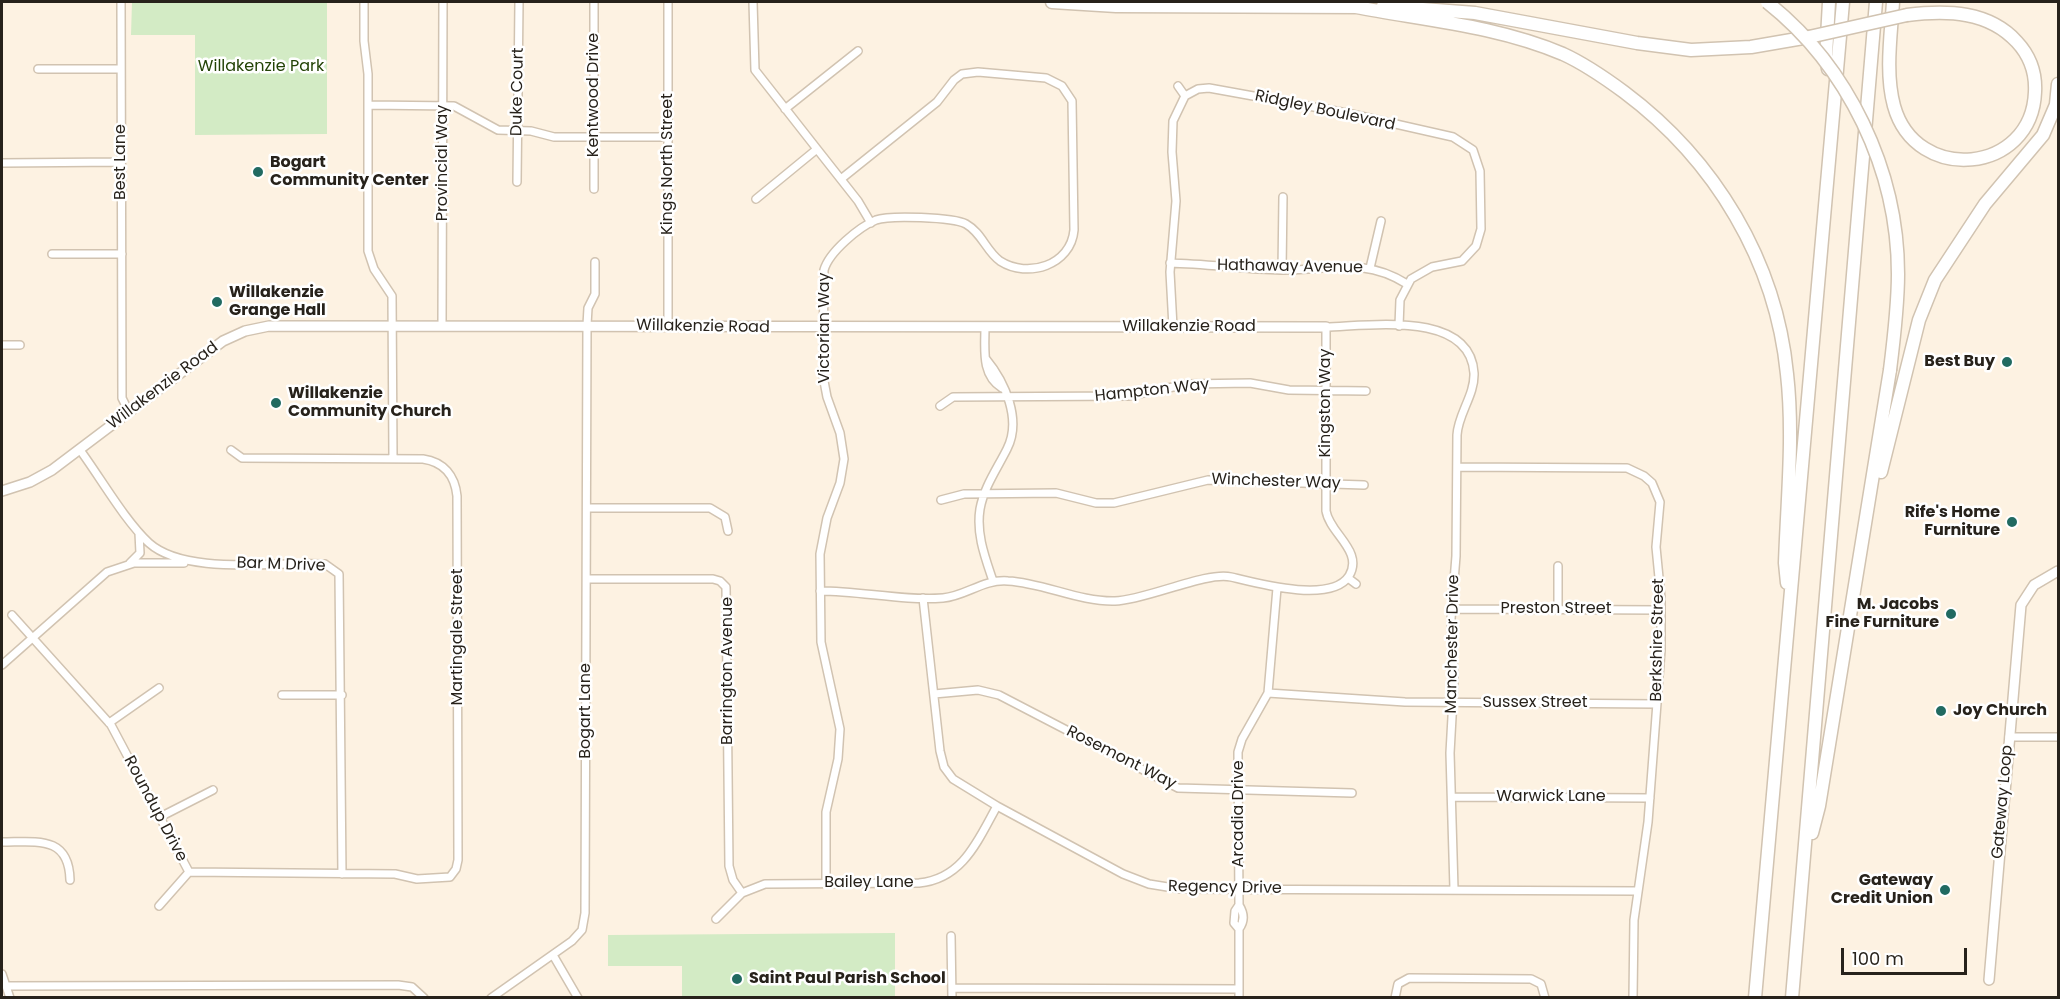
<!DOCTYPE html>
<html>
<head>
<meta charset="utf-8">
<style>
  body { margin:0 }
  #map { position:relative; width:2060px; height:999px; overflow:hidden; background:#fdf2e2; font-family:Poppins,sans-serif }
  canvas { display:block }
  .frame { position:absolute; inset:0; border:3px solid #27221b; pointer-events:none }
  .scale { position:absolute; left:1841px; top:948px; width:126px; height:27px; box-sizing:border-box; border:3px solid #27221b; border-top:0; padding-left:8px; font-size:18px; line-height:21px; white-space:nowrap; color:#27221b; -webkit-text-stroke:4px #fff; paint-order:stroke }
</style>
</head>
<body>
<div id="map">
<canvas width="2060" height="999"></canvas>
<div class="frame"></div>
<div class="scale">100 m</div>
</div>
<script>
const context = document.querySelector('canvas').getContext('2d');
context.lineJoin = 'round';
function paint(path, color) { context.fillStyle = color; context.fill(path, 'evenodd'); }
function trace(path, color, width, dash) { context.strokeStyle = color; context.lineWidth = width; context.lineCap = dash ? 'butt' : 'round'; context.setLineDash(dash || []); context.stroke(path); }
function write(font, color, halo, rows, align = 'center') {
  context.font = font + ' Poppins,sans-serif'; context.lineWidth = 5; context.setLineDash([]); context.textBaseline = 'middle'; context.strokeStyle = halo; context.fillStyle = color; for (const [text, x, y, turn = 0] of rows) {
    context.save(); context.translate(x, y); context.rotate((+turn || 0) * Math.PI / 180); context.textAlign = isNaN(turn) ? turn : align; if (halo) context.strokeText(text, 0, 0); context.fillText(text, 0, 0); context.restore();
  }
}
const green = new Path2D(`
  M132,2h195v132l-132,1v-100h-64z
  M895,933v64h-213v-31h-74v-31z`);
const street = new Path2D(`
  M121,2l1,396 7,14
  M364,2v39l4,33v177l6,18 18,27 1,162
  M753,2l2,68 62,79
  M38,69h83
  M1178,86l7,10
  M368,105l86,1 44,24 33,1 23,6h114
  M785,109l73,-58
  M2,163l119,-1
  M517,182l2,-180
  M594,189v-187
  M756,199l61,-50 41,52 13,22
  M52,254h70
  M1170,263c37,1 74,6 111,7 47,1 82,-14 126,14
  M1370,268l11,-47
  M1282,270l1,-73
  M442,325l1,-323
  M668,327v-325
  M985,327c0,23 -4,48 17,61
  M1173,327l-3,-55 6,-71 -4,-49 1,-31 12,-25 13,-7 11,-1 138,25 106,24 20,13 7,21 1,58 -5,17 -14,15 -30,6 -21,12 -11,21 -1,26
  M2,345h18
  M986,359c19,23 36,61 21,90 -10,20 -23,38 -27,60 -4,25 5,48 13,72
  M940,406l13,-9 175,-1 60,-12 62,-1 39,7 77,1
  M80,450c20,27 45,71 69,93 37,33 127,18 176,21l14,10 3,300
  M1457,467l170,1 17,8 8,7 8,19 -4,45 5,51v52l-13,172 -14,98 -1,78
  M941,500l23,-6 92,-1 40,10h18l94,-23 156,5
  M587,508h123l15,9 3,14
  M130,563l10,-10 -1,-20
  M1348,578l8,6
  M588,579h125l7,2 6,6 3,279 4,14 9,13
  M820,591c42,0 81,10 123,7 23,-2 40,-19 65,-17 36,2 71,21 107,20 31,-1 92,-30 116,-24 25,6 100,27 118,-1 15,-25 -19,-42 -23,-65v-184c43,-1 144,-17 148,46 1,22 -16,41 -17,62l-1,121 -5,63 3,62 -4,72 4,136
  M923,598l17,153 4,16 9,12 44,27 126,68 26,10 31,5 457,2
  M1451,609l210,1
  M1558,609v-43
  M12,615l99,110 78,147 206,2 22,5 33,-2 6,-8 2,-9 -1,-364c-2,-20 -13,-34 -34,-37l-181,-1 -11,-8
  M2,665l105,-93 27,-9h50
  M1268,693l137,9 252,2
  M934,694l44,-4 21,5 179,93 174,5
  M282,695h60
  M109,723l50,-35
  M2009,737h49
  M1452,797l198,1
  M160,817l53,-27
  M2,842c34,0 67,-7 68,38
  M826,883v-71l12,-53 2,-30 -19,-87 -1,-88 7,-36 13,-35 4,-24 -4,-26 -13,-36 -4,-21 1,-106c5,-18 35,-43 52,-50 13,-5 77,-3 90,4 16,9 20,27 34,37 28,18 71,4 74,-31l-2,-129 -10,-15 -16,-8 -68,-6 -16,2 -8,6 -17,22 -96,77
  M1239,905l-4,6 -1,12 5,6
  M159,906l30,-34
  M716,919l26,-26 23,-9 154,-1c44,-4 59,-43 78,-77
  M951,936l1,62
  M553,955l25,43
  M2,974l8,24
  M6,986l392,-1 14,2 12,11
  M952,988l287,1
  M491,998l81,-57 10,-11 3,-17 2,-588 1,-17 7,-14v-32
  M1239,998v-69c6,-8 5,-16 0,-24l-1,-153 4,-13 26,-46 9,-105
  M1395,998l3,-14 11,-6 122,1 10,5 4,14`);
const secondary = new Path2D(`
  M2,491l28,-9 22,-12 171,-129 22,-10 24,-5 1057,1
  M1989,980l32,-375 13,-20 24,-14`);
const highway = new Path2D(`
  M1052,2l64,4 247,1
  M1893,2c-2,33 -8,71 1,104 22,79 138,68 141,-14 1,-19 -5,-36 -18,-50 -28,-31 -70,-32 -110,-27
  M1383,6l92,7 162,30 54,7 60,-3 58,-10
  M1356,7c69,13 141,19 207,47 22,10 42,24 61,38 91,68 152,169 163,282 7,62 0,127 -2,189l2,20
  M1828,69l-2,-14 3,-53
  M2056,104l2,-20
  M1881,472l38,-152 16,-40 50,-76 58,-69 15,-35
  M1812,833l7,-27 71,-436
  M1755,998l88,-996
  M1792,998l84,-996`);
const highwayBridge = new Path2D(`
  M1767,2c81,64 131,168 131,272 0,32 -4,64 -8,96
  M1809,37l98,-22`);
const markers = [
  [258,172,6,"#216a61"],
  [217,302,6,"#216a61"],
  [2007,362,6,"#216a61"],
  [276,403,6,"#216a61"],
  [2012,522,6,"#216a61"],
  [1951,614,6,"#216a61"],
  [1941,711,6,"#216a61"],
  [1945,890,6,"#216a61"],
  [737,979,6,"#216a61"]
];
const parkNames = [
  ["Willakenzie Park",261,67]
];
const streetNames = [
  ["Duke Court",518,92,-89],
  ["Kentwood Drive",594,95,-90],
  ["Ridgley Boulevard",1325,111,12],
  ["Best Lane",121,162,-90],
  ["Provincial Way",443,163,-90],
  ["Kings North Street",668,164,-90],
  ["Hathaway Avenue",1290,267,1],
  ["Willakenzie Road",703,327,1],
  ["Willakenzie Road",1189,327],
  ["Victorian Way",825,328,-90],
  ["Willakenzie Road",163,386,-37],
  ["Hampton Way",1152,391,-6],
  ["Kingston Way",1326,403,-90],
  ["Winchester Way",1276,482,2],
  ["Bar M Drive",281,565,2],
  ["Preston Street",1556,609],
  ["Martingale Street",458,637,-90],
  ["Berkshire Street",1658,640,-89],
  ["Manchester Drive",1453,644,-89],
  ["Barrington Avenue",728,671,-90],
  ["Sussex Street",1535,703],
  ["Bogart Lane",586,711,-90],
  ["Rosemont Way",1121,758,27],
  ["Warwick Lane",1551,797],
  ["Gateway Loop",2003,802,-85],
  ["Roundup Drive",155,809,62],
  ["Arcadia Drive",1239,814,-90],
  ["Bailey Lane",869,883],
  ["Regency Drive",1225,888,1]
];
const poiNames = [
  ["Bogart",270,163],
  ["Community Center",270,181],
  ["Willakenzie",229,293],
  ["Grange Hall",229,311],
  ["Best Buy",1995,362,"right"],
  ["Willakenzie",288,394],
  ["Community Church",288,412],
  ["Rife's Home",2000,513,"right"],
  ["Furniture",2000,531,"right"],
  ["M. Jacobs",1939,605,"right"],
  ["Fine Furniture",1939,623,"right"],
  ["Joy Church",1953,711],
  ["Gateway",1933,881,"right"],
  ["Credit Union",1933,899,"right"],
  ["Saint Paul Parish School",749,979]
];
paint(green, '#d3ebc5');
trace(street, '#d1c3b1', 10);
trace(secondary, '#d1c3b1', 12);
trace(highway, '#d1c3b1', 15);
trace(street, '#fff', 7);
trace(secondary, '#fff', 9);
trace(highway, '#fff', 12);
trace(highwayBridge, '#d1c3b1', 15, []);
trace(highwayBridge, '#fff', 12);
for (const [x, y, r, color] of markers) { const dot = new Path2D(); dot.arc(x, y, r, 0, 2 * Math.PI); context.fillStyle = color; context.fill(dot); trace(dot, '#fff', 2); }
write('16px', '#234306', '#fff', parkNames);
write('16px', '#27221b', '#fff', streetNames);
write('bold 16px', '#27221b', '#fff', poiNames, 'left');
</script>
</body>
</html>
